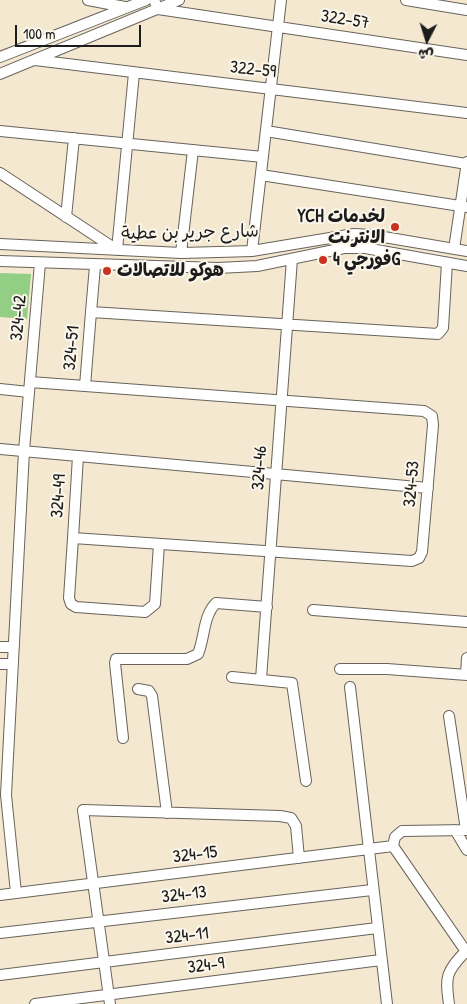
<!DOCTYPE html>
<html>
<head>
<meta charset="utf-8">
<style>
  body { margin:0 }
  #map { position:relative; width:467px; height:1004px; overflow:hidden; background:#f4e8d0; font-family:"Patrick Hand","Playpen Sans Arabic",sans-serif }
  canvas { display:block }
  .north { position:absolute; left:402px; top:15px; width:50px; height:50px; -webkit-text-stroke:4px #fbf7ec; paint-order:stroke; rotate:185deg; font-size:14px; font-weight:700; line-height:20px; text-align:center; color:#1c1c1c }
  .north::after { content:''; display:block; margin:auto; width:18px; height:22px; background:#1c1c1c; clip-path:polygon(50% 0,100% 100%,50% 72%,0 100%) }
  .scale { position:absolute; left:15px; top:25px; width:126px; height:22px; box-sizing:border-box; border:2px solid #1c1c1c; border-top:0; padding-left:6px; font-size:15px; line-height:18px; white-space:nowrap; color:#1c1c1c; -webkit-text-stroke:4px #fbf7ec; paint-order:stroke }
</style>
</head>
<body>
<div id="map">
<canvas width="467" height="1004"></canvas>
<div class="north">ش</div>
<div class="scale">100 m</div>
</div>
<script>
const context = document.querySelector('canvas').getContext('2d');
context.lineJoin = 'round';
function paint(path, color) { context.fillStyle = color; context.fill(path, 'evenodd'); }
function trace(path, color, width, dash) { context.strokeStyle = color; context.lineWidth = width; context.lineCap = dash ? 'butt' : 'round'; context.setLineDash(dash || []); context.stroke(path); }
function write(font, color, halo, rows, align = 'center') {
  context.font = font + ' "Patrick Hand","Playpen Sans Arabic",sans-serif'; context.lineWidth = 4; context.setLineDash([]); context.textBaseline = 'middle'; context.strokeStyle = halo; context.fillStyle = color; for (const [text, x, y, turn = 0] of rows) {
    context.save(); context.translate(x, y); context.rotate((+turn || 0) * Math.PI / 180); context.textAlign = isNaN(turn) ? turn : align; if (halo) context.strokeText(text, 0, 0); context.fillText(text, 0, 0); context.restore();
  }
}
const green = new Path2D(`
  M0,273l31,1 -4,45 -27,-2z`);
const street = new Path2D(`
  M88,0l37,7
  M154,0l4,9 309,46
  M406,0l61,10
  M0,57l146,-57
  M35,60l432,53
  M0,74l179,-74
  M0,131l263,26
  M266,131l201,33
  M0,173l117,77 17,-177
  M261,175l206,32
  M66,217l8,-79
  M0,244l181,9 37,-1 34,-1 102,-17 18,1 95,16
  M454,249l13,-87
  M252,251l29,-251
  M181,253l12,-103
  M0,261l218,7 39,-2 87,-18h21l102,18
  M91,312l4,-46
  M30,382l55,4
  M0,389l29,3
  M0,449l78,7
  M428,488l-350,-32 -5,82 339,23 7,-3 3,-6 11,-127 -1,-9 -8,-5 -339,-25 6,-74 347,22 5,-6 4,-65
  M73,538l-4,60 2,6 5,3 69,5 10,-8 4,-60
  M313,610l154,12
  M0,647h14
  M0,664h13
  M340,669h47l80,6
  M466,674l1,-16
  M232,677l60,6 14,98
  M261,679l31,-420
  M350,687l37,317
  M138,689l11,2 3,5 15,117
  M449,716l17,114
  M123,738l-8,-75 1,-4h71l11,-5c7,-17 5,-38 18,-51l51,4
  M455,830l12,20
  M393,846l74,107
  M393,846l2,-9 7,-6 65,-1
  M16,893l-10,-98 18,-344 16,-188
  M0,895l393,-49
  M0,933l372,-43
  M0,975l377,-47
  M35,1004l346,-44
  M110,1004l-27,-194 197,6 11,2 5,8 3,32
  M449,1004c-4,-28 -3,-32 17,-53`);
const markers = [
  [395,227,5,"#c8321e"],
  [323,260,5,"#c8321e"],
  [107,271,5,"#c8321e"]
];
const streetNames = [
  ["322-57",345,20,9],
  ["322-59",253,70,6],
  ["شارع جرير بن عطية",190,233,-1],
  ["324-42",19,318,-85],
  ["324-51",72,348,-85],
  ["324-46",260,468,-86],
  ["324-53",412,484,-85],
  ["324-49",59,496,-86],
  ["324-15",195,855,-7],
  ["324-13",184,895,-7],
  ["324-11",187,936,-7],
  ["324-9",206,966,-7]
];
const poiNames = [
  ["YCH لخدمات",385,217,"right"],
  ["الانترنت",385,238,"right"],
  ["فورجي 4G",333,260],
  ["هوكو للاتصالات",117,271]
];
paint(green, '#92ce83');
trace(street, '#68635b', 12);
trace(street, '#fff', 10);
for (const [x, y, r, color] of markers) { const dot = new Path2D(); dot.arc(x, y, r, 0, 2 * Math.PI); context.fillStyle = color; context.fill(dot); trace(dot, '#fbf7ec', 2); }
write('18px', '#1c1c1c', '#fbf7ec', streetNames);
write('bold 18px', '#1c1c1c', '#fbf7ec', poiNames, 'left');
</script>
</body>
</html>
